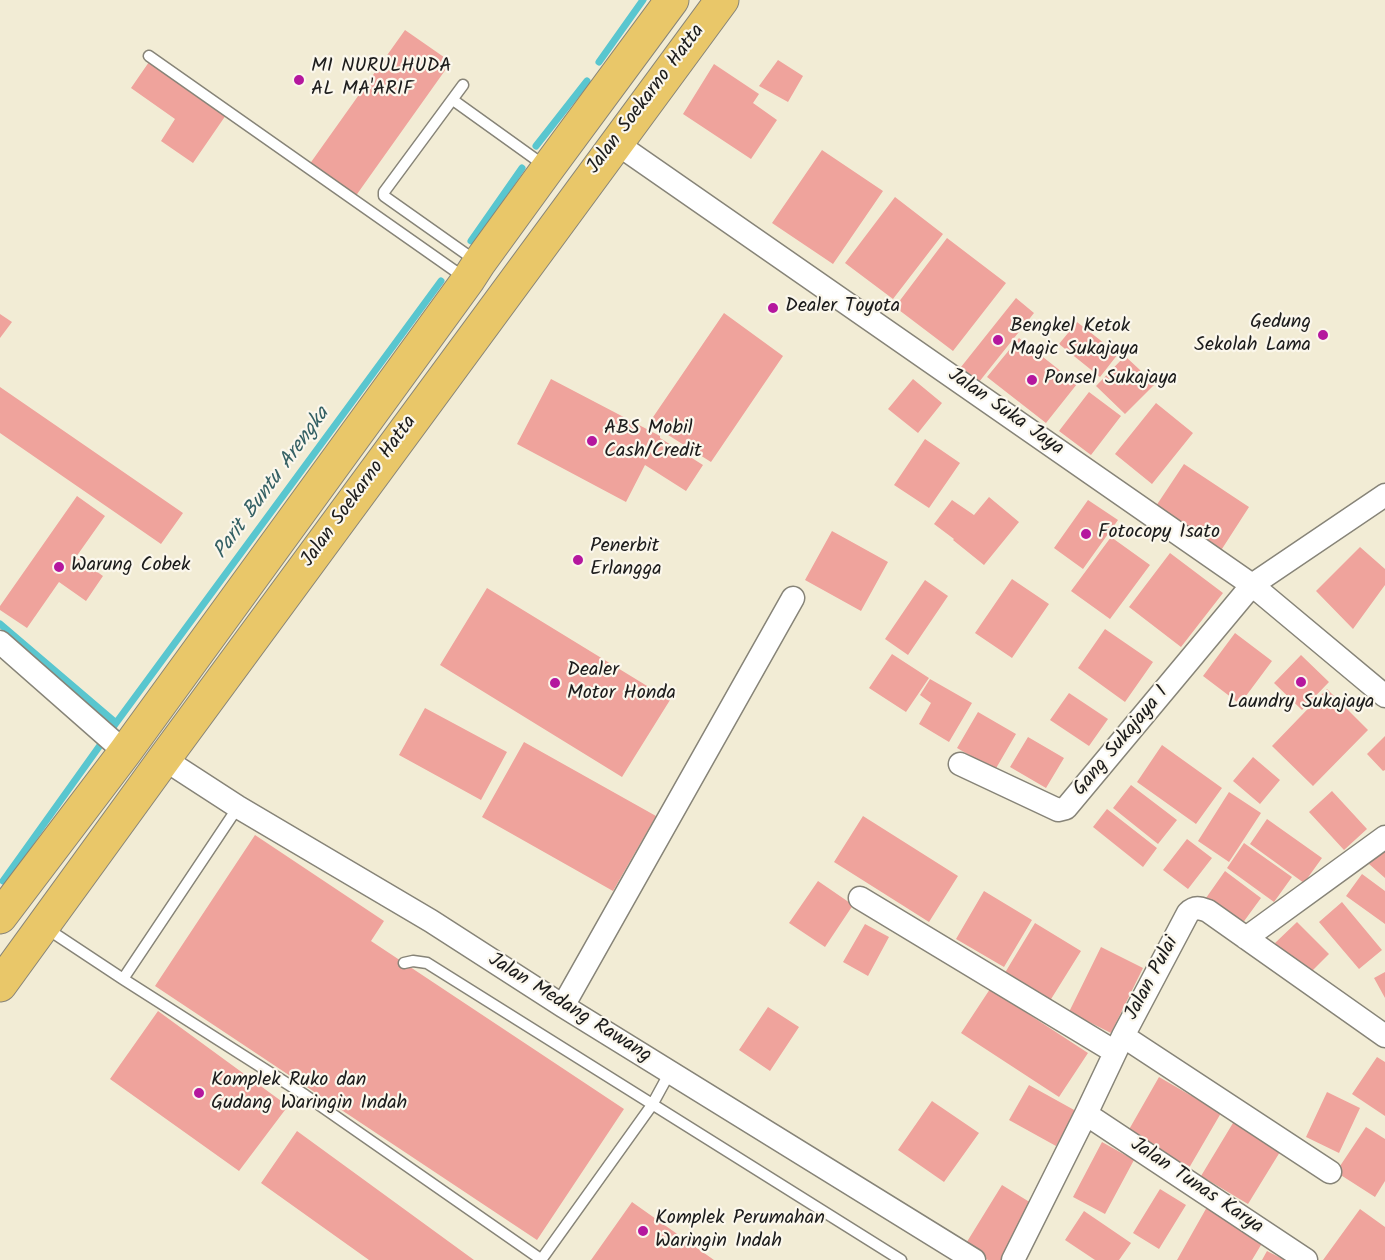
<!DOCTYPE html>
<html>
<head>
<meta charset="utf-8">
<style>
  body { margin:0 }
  canvas { display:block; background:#f2ecd5 }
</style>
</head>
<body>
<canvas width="1385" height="1260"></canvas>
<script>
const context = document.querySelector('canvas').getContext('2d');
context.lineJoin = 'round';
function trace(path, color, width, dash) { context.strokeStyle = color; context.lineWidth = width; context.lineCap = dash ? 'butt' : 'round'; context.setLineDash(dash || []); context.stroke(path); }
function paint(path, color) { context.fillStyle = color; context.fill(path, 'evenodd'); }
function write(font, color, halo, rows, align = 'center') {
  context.font = font + ' Kalam,sans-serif'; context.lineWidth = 4.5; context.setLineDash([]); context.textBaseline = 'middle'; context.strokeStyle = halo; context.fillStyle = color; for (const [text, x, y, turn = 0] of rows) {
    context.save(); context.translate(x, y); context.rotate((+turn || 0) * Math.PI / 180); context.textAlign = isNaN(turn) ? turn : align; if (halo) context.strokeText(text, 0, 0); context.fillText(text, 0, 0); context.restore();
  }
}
const stream = new Path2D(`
  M599,62l44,-62
  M536,146l51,-65
  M471,241l51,-73
  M0,624l116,99
  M3,881l113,-158 325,-442`);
const building = new Path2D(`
  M405,30l46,32 -96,135 -46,-32z
  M778,60l25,16 -15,26 -29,-16z
  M149,62l77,53 -33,48 -32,-22 14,-22 -44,-31z
  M714,64l45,30 -6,9 24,17 -26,39 -68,-45z
  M822,150l61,41 -50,73 -61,-41z
  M895,197l48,37 -50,65 -48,-36z
  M947,238l59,45 -53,68 -58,-44z
  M1016,298l18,15 -55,69 -18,-15z
  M724,313l59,43 -72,106 -62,-39z
  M0,314l12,8 -12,16z
  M1077,322l41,32 -18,23 -41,-33z
  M1019,338l58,46 -31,39 -59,-46z
  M1125,356l30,28 -30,30 -29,-28z
  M551,379l109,57v2l43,27 -17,26 -41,-26 -19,37 -109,-58z
  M913,379l29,24 -24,30 -30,-24z
  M0,387l183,126 -22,31 -161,-111z
  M1089,392l32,24 -30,39 -32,-24z
  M1156,403l37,30 -41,51 -37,-30z
  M925,439l35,24 -31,45 -35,-23z
  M1184,464l65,43 -29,45 -66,-43z
  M77,496l28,20 -29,41 27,19 -17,25 -27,-19 -32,46 -27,-18v-4z
  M989,497l30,25 -35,43 -31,-25 1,-1 -20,-15 18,-24 22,15z
  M1088,500l30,20 -35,49 -29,-21z
  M832,531l56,31 -27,49 -56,-31z
  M1111,537l39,28 -40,54 -39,-28z
  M1360,547l25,22v16l-32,44 -37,-38z
  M1170,553l53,40 -42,54 -52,-40z
  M1012,579l37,25 -37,54 -37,-25z
  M925,580l23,16 -40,59 -23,-16z
  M487,588l183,112 -48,77 -182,-112z
  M1105,629l48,33 -28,40 -47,-34z
  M1235,633l37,28 -32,43 -37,-28z
  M892,654l37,24 -23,34 -37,-24z
  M1301,655l28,27 -27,28 -28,-27z
  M930,679l42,24 -23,39 -30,-18 12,-21 -11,-8z
  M1327,689l41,41 -55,56 -41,-40z
  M1069,693l39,26 -19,27 -39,-26z
  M425,708l82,44 -26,48 -82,-45z
  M978,712l38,22 -21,36 -38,-22z
  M1385,736v34l-2,1 -16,-17z
  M1028,737l36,21 -18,30 -36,-21z
  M524,742l132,74 -43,75 -131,-74z
  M1162,745l60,43 -26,36 -59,-42z
  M1253,757l27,23 -20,24 -27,-23z
  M1131,785l46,35 -19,24 -45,-36z
  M1332,791l35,38 -23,21 -35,-38z
  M1229,792l32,21 -32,49 -31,-21z
  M1107,809l50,39 -14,19 -50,-40z
  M863,816l95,60 -29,46 -95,-60z
  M1267,819l55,39 -18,25 -54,-39z
  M255,835l129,86 -13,20 253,168 -87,131 -382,-254z
  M1187,839l25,19 -24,31 -25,-19z
  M1244,843l48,34 -18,25 -47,-34z
  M1385,845v33l-16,-14z
  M1225,871l36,27 -19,26 -36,-26z
  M1362,874l23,17v33l-39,-28z
  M818,881l35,24 -28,42 -36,-24z
  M984,891l48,29 -28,47 -48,-28z
  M1342,902l40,48 -23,19 -40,-47z
  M1297,922l32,32 -22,22 -32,-33z
  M1035,923l46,28 -33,53 -45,-28z
  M865,924l24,13 -21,39 -25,-14z
  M1101,947l42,21 -32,65 -42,-21z
  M1385,972v26l-11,-20z
  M990,989l98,64 -29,44 -98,-64z
  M768,1007l31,20 -29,44 -31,-21z
  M158,1011l130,95 -49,65 -129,-92z
  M1377,1057l8,5v54l-33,-22z
  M1159,1077l62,36 -32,55 -62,-35z
  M1029,1085l47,26 -20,35 -47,-26z
  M1327,1092l33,16 -21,45 -33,-16z
  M932,1101l47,32 -35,49 -46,-32z
  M1236,1118l47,29 -35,57 -47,-28z
  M1366,1127l19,12v42l-10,16 -39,-25z
  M297,1131l177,129h-105l-108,-77z
  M1102,1142l32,18 -29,54 -32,-17z
  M1002,1185l34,21 -33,54h-15l-23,-15z
  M1160,1189l26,16 -27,44 -26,-16z
  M632,1202l82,58h-123z
  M1207,1207l57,33 -12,20h-75z
  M1360,1209l25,18v33h-62z
  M1084,1211l47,32 -12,17h-24l-30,-20z
  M1267,1251l18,9h-23z`);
const lane = new Path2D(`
  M149,56l316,222
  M463,85l-79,107v4l92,65
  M453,100l92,66
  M46,928l77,51 182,116 237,165
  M404,963l9,-2 14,2 474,297
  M123,979l115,-172
  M541,1260l111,-155 18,-33`);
const street = new Path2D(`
  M616,143l636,442 133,111
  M0,642l125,110
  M164,759l74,48 193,114 132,85 411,254
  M960,764l98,46 8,-2 186,-223 133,-90
  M860,898l255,154
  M1246,938l139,-101
  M563,1006l230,-408
  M1123,1036l207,136
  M1086,1114l220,146
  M1013,1260l73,-146 37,-78 65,-123c7,-7 12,-5 20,-2l177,125`);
const primary = new Path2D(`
  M0,917l125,-165 343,-472 11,-17 69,-95 124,-168
  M0,985l164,-226 558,-759`);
const markers = [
  [299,80,6,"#b5179e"],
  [773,308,6,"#b5179e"],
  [1323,335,6,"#b5179e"],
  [998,340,6,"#b5179e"],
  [1032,380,6,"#b5179e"],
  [592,441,6,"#b5179e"],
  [1086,534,6,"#b5179e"],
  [578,560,6,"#b5179e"],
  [59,567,6,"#b5179e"],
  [1301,682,6,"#b5179e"],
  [555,683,6,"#b5179e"],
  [199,1093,6,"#b5179e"],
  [643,1231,6,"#b5179e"]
];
const poiNames = [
  ["MI NURULHUDA",311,68],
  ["AL MA'ARIF",311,91],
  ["Dealer Toyota",785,308],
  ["Gedung",1311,324,"right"],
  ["Sekolah Lama",1311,347,"right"],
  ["Bengkel Ketok",1010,328],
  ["Magic Sukajaya",1010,351],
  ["Ponsel Sukajaya",1044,380],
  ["ABS Mobil",604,430],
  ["Cash/Credit",604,453],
  ["Fotocopy Isato",1098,534],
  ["Penerbit",590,548],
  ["Erlangga",590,571],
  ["Warung Cobek",71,567],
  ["Dealer",567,672],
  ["Motor Honda",567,695],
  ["Laundry Sukajaya",1301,704,"center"],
  ["Komplek Ruko dan",211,1082],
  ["Gudang Waringin Indah",211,1105],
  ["Komplek Perumahan",655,1220],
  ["Waringin Indah",655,1243]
];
const streetNames = [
  ["Jalan Soekarno Hatta",647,100,-53],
  ["Jalan Suka Jaya",1005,413,35],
  ["Jalan Soekarno Hatta",360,492,-54],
  ["Gang Sukajaya I",1122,742,-50],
  ["Jalan Pulai",1153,979,-62],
  ["Jalan Medang Rawang",569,1009,32],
  ["Jalan Tunas Karya",1196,1187,34]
];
const waterNames = [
  ["Parit Buntu Arengka",273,484,-54]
];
trace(stream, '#59c6cf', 7);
paint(building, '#efa39c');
trace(lane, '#878478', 13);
trace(street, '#878478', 25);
trace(primary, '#878478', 35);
trace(lane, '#fff', 10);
trace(street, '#fff', 22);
trace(primary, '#e9c769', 33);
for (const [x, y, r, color] of markers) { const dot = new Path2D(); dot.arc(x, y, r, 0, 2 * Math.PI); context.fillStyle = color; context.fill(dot); trace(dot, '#fbf7ec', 2); }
write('20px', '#1c1c1c', '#fbf7ec', poiNames, 'left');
write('20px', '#1c1c1c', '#fbf7ec', streetNames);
write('italic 21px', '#346064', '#fbf7ec', waterNames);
</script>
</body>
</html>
